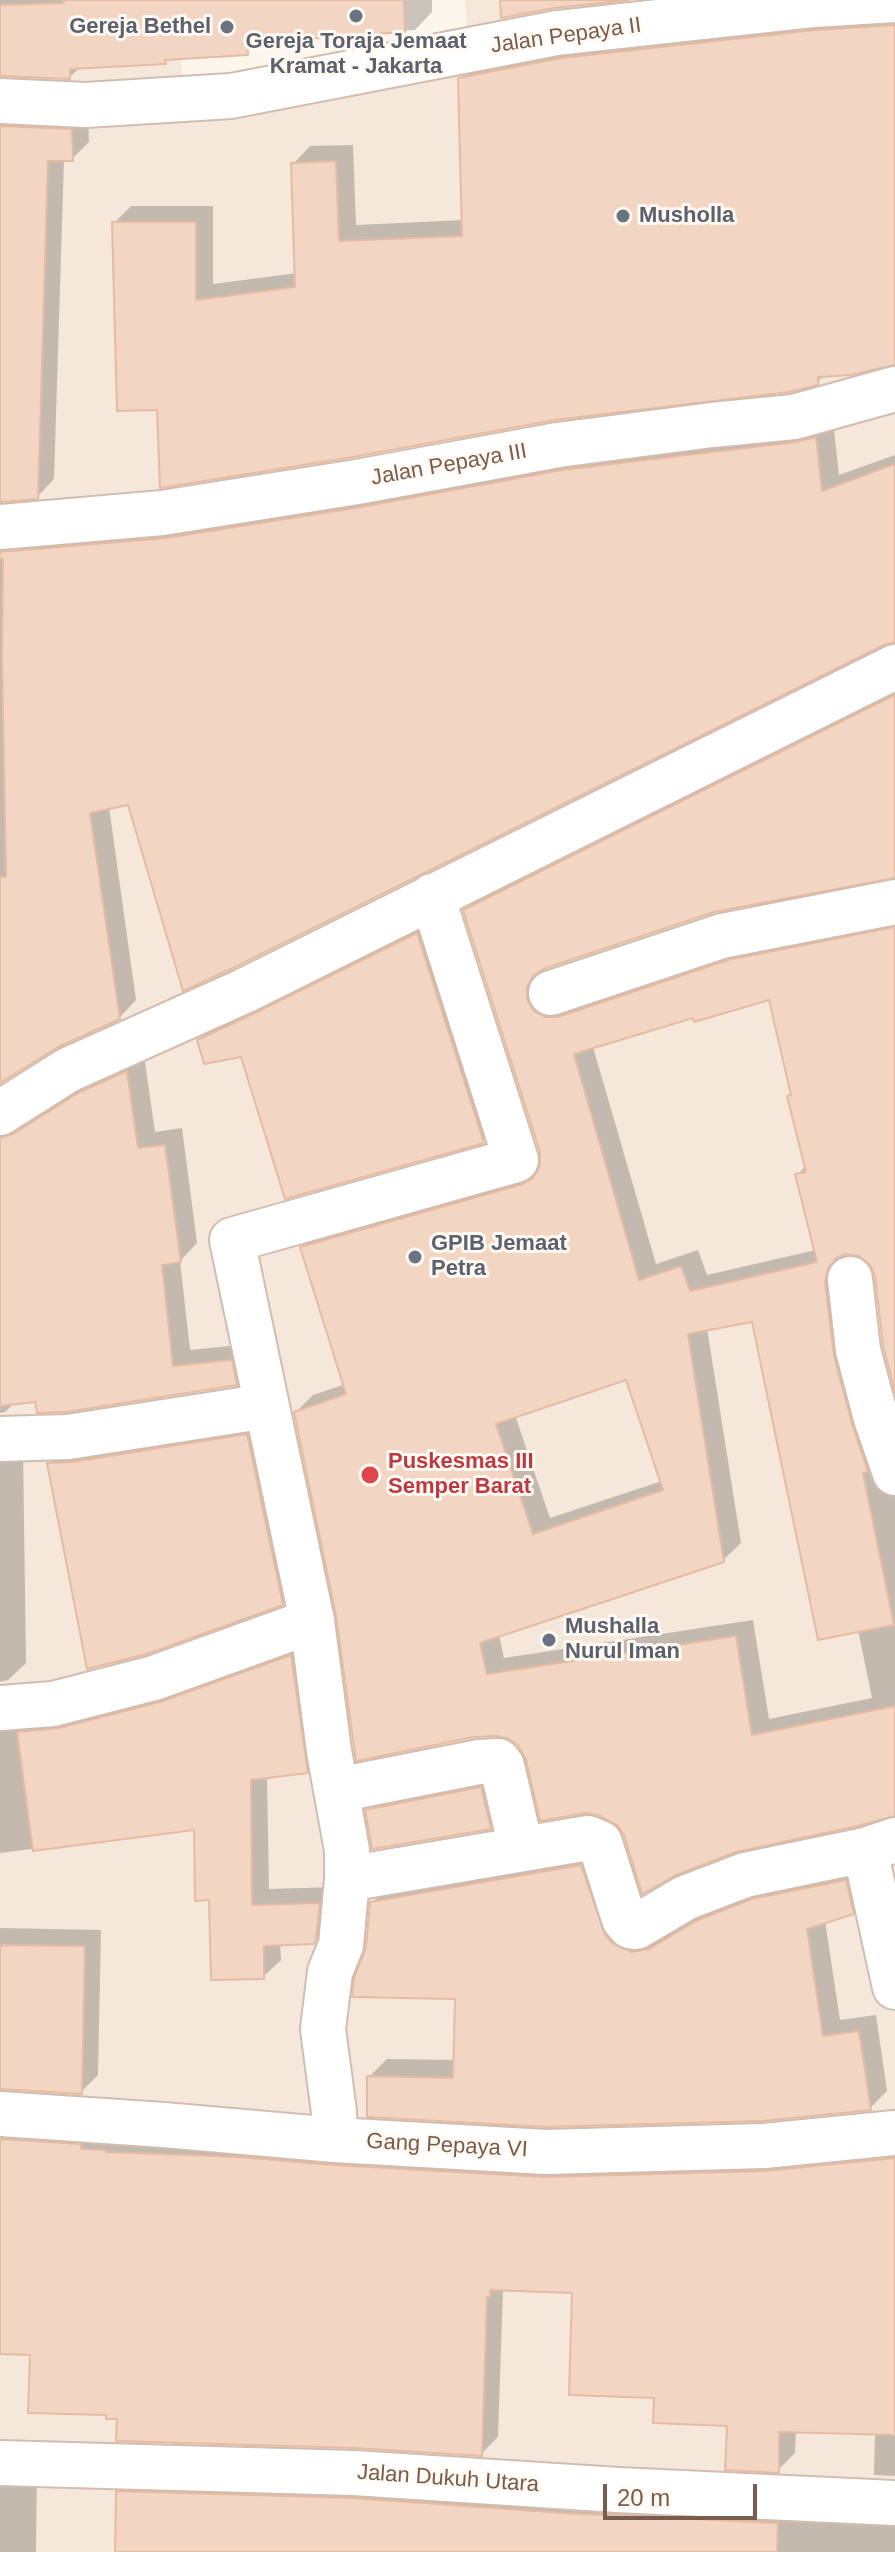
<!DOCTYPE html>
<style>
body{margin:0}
#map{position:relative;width:895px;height:2552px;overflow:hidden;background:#fdf6ec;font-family:Helvetica,sans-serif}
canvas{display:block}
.scale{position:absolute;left:603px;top:2484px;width:154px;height:36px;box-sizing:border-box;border:4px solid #7a5c4d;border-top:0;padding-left:10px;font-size:24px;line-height:28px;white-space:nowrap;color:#7a5c4d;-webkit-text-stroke:6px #fffaf3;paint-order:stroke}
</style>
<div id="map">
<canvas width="895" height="2552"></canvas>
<div class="scale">20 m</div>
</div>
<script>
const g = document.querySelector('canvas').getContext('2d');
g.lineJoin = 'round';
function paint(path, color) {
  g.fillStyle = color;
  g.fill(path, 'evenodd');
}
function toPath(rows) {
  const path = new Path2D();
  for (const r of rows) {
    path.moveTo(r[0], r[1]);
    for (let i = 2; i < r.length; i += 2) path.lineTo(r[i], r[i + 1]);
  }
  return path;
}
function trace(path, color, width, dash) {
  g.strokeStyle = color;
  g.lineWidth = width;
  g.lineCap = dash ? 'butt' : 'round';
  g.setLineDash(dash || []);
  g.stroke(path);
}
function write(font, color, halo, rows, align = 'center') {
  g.font = font + ' Helvetica,sans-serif';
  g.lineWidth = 6;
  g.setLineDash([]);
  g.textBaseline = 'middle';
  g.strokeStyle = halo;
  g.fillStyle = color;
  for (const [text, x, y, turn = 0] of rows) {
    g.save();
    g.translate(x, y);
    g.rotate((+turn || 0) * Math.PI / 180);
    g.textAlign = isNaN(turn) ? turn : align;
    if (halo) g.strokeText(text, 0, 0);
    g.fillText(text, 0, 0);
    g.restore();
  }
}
paint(toPath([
 [0,0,176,0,184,97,454,51,465,161,476,153,465,0,895,0,895,2552,0,2552]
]), '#f5e8da');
paint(toPath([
 [0,0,432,0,432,12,415,30,260,40,247,53,169,58,165,62,80,67,70,77,0,74],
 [895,10,895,363,825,374,817,383,159,408,114,223,131,206,213,206,213,284,297,273,293,164,310,146,353,145,356,225,464,220,460,78,478,61],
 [0,101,88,113,89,142,72,159,64,159,54,479,37,497,0,500],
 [833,421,839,475,895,455,895,641,109,807,136,1000,119,1018,54,1047,0,1081,0,527],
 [895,688,895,876,714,910,543,968,544,982,895,915,895,1384,877,1275,872,1264,862,1255,843,1254,842,1263,895,1474,895,1814,626,1835,619,1824,528,1759,519,1744,338,1616,296,1412,313,1395,346,1384,303,1247,320,1230,542,1167,542,1152,465,911,482,893],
 [770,997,793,1093,789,1097,806,1166,797,1175,816,1250,707,1275,698,1250,656,1264,593,1047,694,1015],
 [754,1320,858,1630,872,1698,769,1719,753,1620,504,1658,499,1635,723,1560,741,1543,707,1328],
 [627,1377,662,1481,550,1518,515,1415],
 [434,918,500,1125,483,1141,199,1040,216,1024],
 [144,1055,155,1132,182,1128,197,1243,180,1261,190,1350,249,1344,253,1366,236,1384,15,1402,5,1412,0,1413,0,1113,99,1075],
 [264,1418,300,1586,282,1603,49,1463,66,1446],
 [0,1439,23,1447,26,1663,8,1680,0,1682],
 [308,1639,324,1754,307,1772,267,1776,269,1889,336,1887,331,1925,313,1942,280,1943,281,1960,263,1977,211,1898,196,1828,0,1853,0,1708],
 [494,1775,503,1814,490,1827,367,1811,381,1797],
 [598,1848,622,1917,716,1904,863,1863,870,1895,852,1913,825,1921,840,2020,876,2015,887,2091,870,2108,369,2077,387,2059,456,2060,457,1997,368,1948,372,1903,390,1885],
 [0,1928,101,1930,98,2075,81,2092,0,2087],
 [0,2114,895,2143,895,2476,874,2475,875,2432,796,2430,795,2453,778,2470,729,2424,656,2396,574,2291,503,2289,498,2437,481,2454,119,2417,108,2413,32,2353,0,2352],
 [0,2453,37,2468,36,2552,0,2552],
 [135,2475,895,2511,895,2552,117,2552,118,2492]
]), '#0003');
const building = toPath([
 [64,0,404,0,405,32,247,43,248,55,165,60,166,64,70,69,70,79,0,76,0,5,64,3,64,0],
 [500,0,629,0,554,8,501,18,500,0],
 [895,25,895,365,851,375,818,377,818,385,789,392,555,420,353,457,160,488,157,410,117,411,112,222,196,222,196,300,295,287,291,163,336,161,339,241,462,236,458,78,561,58,816,30,895,25],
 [0,126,72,129,73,161,48,161,38,499,0,502,0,126],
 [816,437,822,491,895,464,895,642,884,645,233,968,183,991,128,805,90,813,120,1019,58,1047,0,1083,0,877,6,877,2,659,3,559,0,559,0,552,166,538,361,507,562,470,796,442,816,437],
 [895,695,895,878,714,912,543,969,533,976,527,987,527,1000,534,1011,545,1017,558,1017,728,960,895,927,895,1392,883,1345,875,1276,870,1265,859,1256,846,1254,836,1258,828,1268,825,1282,834,1356,852,1424,868,1472,863,1473,894,1625,818,1640,752,1322,688,1334,724,1562,480,1643,487,1674,736,1636,752,1735,895,1706,895,1816,858,1826,736,1852,676,1875,642,1894,624,1835,618,1826,598,1815,585,1813,540,1821,526,1760,518,1745,509,1739,497,1736,474,1737,356,1761,336,1616,294,1412,346,1394,300,1247,523,1184,533,1178,540,1166,540,1152,463,910,895,695],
 [769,1000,791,1095,787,1096,806,1172,795,1174,817,1262,690,1291,681,1266,639,1280,574,1054,693,1018,694,1022,769,1000],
 [626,1380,663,1490,533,1534,496,1424,626,1380],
 [417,933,484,1143,285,1199,241,1057,204,1064,197,1040,255,1013,417,933],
 [127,1071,138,1148,165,1145,181,1262,162,1265,173,1366,232,1360,237,1385,66,1412,37,1413,35,1402,0,1406,0,1138,13,1134,80,1092,127,1071],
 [247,1434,283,1605,147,1654,87,1669,47,1463,72,1462,247,1434],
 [291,1655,308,1773,251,1780,252,1905,320,1903,316,1939,314,1944,264,1946,264,1979,211,1980,209,1900,195,1901,194,1830,33,1851,17,1732,59,1728,160,1702,291,1655],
 [481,1787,491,1829,372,1849,365,1810,481,1787],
 [581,1865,605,1935,612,1943,632,1952,649,1949,696,1921,752,1899,846,1880,854,1914,807,1929,823,2036,859,2031,871,2110,762,2121,546,2127,367,2117,367,2076,453,2078,455,1999,352,1997,354,1978,366,1948,370,1902,581,1865],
 [0,1945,85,1946,82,2094,0,2089,0,1945],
 [0,2139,81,2144,81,2149,106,2150,106,2152,239,2157,334,2165,545,2177,765,2171,895,2158,895,2435,779,2432,779,2473,725,2470,727,2426,653,2423,654,2398,569,2395,572,2293,490,2290,490,2297,487,2297,482,2456,355,2448,116,2441,117,2419,106,2419,106,2415,28,2413,30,2355,0,2354,0,2139],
 [116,2491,353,2498,563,2513,778,2523,777,2552,115,2552,116,2491]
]);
paint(building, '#f3d5c3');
trace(building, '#e6bba3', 2);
const minor = toPath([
 [0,101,86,105,231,96,557,33,814,5,895,0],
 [0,527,162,513,357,482,558,445,712,425,794,417,895,389],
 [551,993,722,936,895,902],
 [0,1113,68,1070,244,991,895,667],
 [850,1279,858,1350,876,1418,895,1473],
 [0,1439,68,1437,267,1406],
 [312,1621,329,1751,347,1850,347,1879,341,1945,330,1972,323,2029,334,2112,335,2140],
 [0,1708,53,1704,154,1678,312,1621,232,1240,516,1160,432,896],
 [337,1790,479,1762,498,1761,502,1766,521,1848],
 [865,1850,895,1987],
 [347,1879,588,1838,600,1843,624,1919,630,1926,636,1927,685,1898,745,1875,865,1850,895,1840],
 [0,2114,164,2125,335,2140,546,2152,764,2146,895,2133],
 [0,2463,354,2473,618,2490,895,2503]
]);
trace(minor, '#d1beb0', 48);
trace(minor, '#fff', 44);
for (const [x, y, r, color] of [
 [356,16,8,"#6b7280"],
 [227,27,8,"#6b7280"],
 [623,216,8,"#6b7280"],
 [415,1257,8,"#6b7280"],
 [370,1475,10,"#e0444e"],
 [549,1640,8,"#6b7280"]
]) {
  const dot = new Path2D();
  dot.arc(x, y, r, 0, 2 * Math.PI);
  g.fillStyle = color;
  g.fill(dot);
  trace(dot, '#fffaf3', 3);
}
write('bold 22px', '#5b616d', '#fffaf3', [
 ["Gereja Bethel",211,27,"right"],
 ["Gereja Toraja Jemaat",356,42,"center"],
 ["Kramat - Jakarta",356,67,"center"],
 ["Musholla",639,216],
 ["GPIB Jemaat",431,1244],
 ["Petra",431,1269],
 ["Mushalla",565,1627],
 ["Nurul Iman",565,1652]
], 'left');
write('22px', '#7a5c4d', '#fffaf3', [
 ["Jalan Pepaya II",566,36,-8],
 ["Jalan Pepaya III",449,465,-10],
 ["Gang Pepaya VI",447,2146,3],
 ["Jalan Dukuh Utara",448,2479,4]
]);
write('bold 22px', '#be3a42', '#fffaf3', [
 ["Puskesmas III",388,1462],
 ["Semper Barat",388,1487]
], 'left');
</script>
